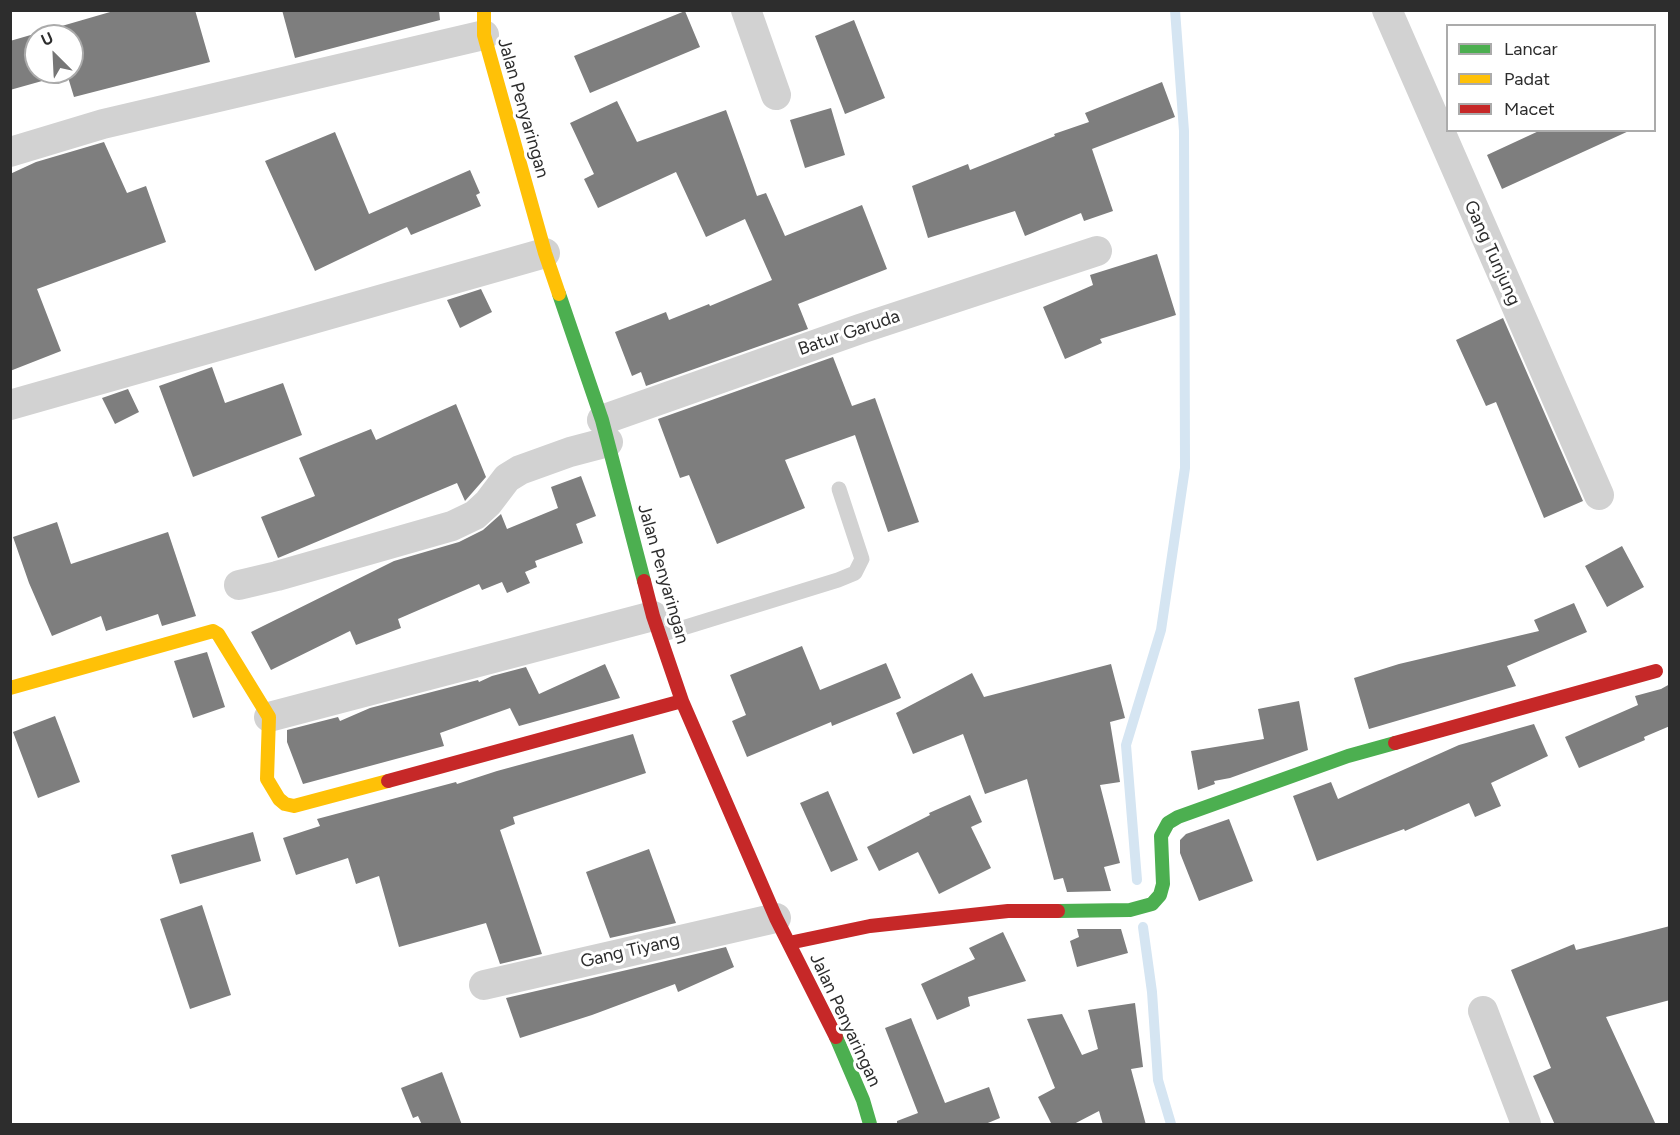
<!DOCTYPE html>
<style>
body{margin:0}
#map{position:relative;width:1680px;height:1135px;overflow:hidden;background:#fff;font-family:Figtree,sans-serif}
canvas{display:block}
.frame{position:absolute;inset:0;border:12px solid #2d2d2d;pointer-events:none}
.legend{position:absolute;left:1446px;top:24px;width:210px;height:108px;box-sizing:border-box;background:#fff;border:2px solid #ababab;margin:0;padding:8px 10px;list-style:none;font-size:18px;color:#2d2d2d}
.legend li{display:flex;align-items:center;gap:12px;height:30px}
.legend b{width:30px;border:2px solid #ababab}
.north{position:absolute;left:24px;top:24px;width:60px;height:60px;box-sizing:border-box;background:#fff;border:2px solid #ababab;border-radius:50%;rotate:336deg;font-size:16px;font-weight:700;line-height:24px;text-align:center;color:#2d2d2d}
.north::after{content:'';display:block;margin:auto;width:21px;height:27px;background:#767676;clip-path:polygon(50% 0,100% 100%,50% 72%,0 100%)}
</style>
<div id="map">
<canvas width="1680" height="1135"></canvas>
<div class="frame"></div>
<ul class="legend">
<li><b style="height:8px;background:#4caf50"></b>Lancar</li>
<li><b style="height:8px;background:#ffc107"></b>Padat</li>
<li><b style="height:8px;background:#c62828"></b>Macet</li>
</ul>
<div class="north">U</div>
</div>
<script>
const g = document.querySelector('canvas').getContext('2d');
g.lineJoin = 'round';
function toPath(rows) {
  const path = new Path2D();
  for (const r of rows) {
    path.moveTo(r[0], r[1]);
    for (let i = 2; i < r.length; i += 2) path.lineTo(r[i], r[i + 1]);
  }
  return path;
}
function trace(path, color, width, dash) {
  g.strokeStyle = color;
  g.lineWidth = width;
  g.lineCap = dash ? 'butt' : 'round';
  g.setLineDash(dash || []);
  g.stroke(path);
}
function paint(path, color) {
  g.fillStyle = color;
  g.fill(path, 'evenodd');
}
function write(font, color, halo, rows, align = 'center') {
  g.font = font + ' Figtree,sans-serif';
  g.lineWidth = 6;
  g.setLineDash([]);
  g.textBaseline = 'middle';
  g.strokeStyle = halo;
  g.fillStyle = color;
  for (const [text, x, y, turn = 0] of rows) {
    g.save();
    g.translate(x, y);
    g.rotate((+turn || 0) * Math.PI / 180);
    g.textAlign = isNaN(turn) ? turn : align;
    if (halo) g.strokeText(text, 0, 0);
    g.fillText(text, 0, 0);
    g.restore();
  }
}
trace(toPath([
 [1137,880,1126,745,1161,630,1185,468,1184,131,1175,10],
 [1143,927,1152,992,1158,1080,1171,1124]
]), '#d5e5f2', 10);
paint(toPath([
 [117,10,195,10,210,62,74,97,67,74,10,90,10,41],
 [36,36,72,36,72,72,36,72],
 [282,10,439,10,440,20,295,58],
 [685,11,700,47,590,93,574,56],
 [854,20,885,98,845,114,815,36],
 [1162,82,1175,117,1092,149,1113,211,1084,221,1081,213,1025,236,1015,211,928,238,912,186,968,164,970,170,1055,136,1054,134,1089,122,1085,113],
 [617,101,637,142,726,110,757,196,766,193,785,236,862,205,887,269,798,304,808,329,646,386,641,372,632,376,615,332,666,312,669,320,709,304,710,306,772,280,745,219,706,237,676,172,598,208,584,179,594,174,570,123],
 [831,108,845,155,805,168,790,120],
 [1541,130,1631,130,1502,189,1487,155],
 [335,132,369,214,470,170,480,193,476,195,481,206,411,235,407,227,315,271,265,161],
 [104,142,127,193,146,186,166,242,37,289,61,351,10,371,10,174,36,162],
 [1157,254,1176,315,1100,339,1102,343,1065,359,1043,307,1093,285,1090,275],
 [481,289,492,312,460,328,447,300],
 [1503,318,1583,501,1544,518,1496,402,1486,406,1456,340],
 [833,357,852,406,875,398,919,522,888,532,855,435,785,460,805,508,717,544,689,475,680,478,658,419],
 [212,367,225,403,283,383,302,435,193,477,159,386],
 [128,389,139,412,115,424,102,398],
 [456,404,486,477,465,501,457,483,278,558,261,517,315,496,299,458,371,429,376,440],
 [581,476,596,516,576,524,583,543,535,561,537,567,525,572,530,583,507,593,502,582,482,590,479,584,398,619,401,628,356,645,350,631,271,670,251,632,394,561,459,542,483,530,501,514,507,529,558,508,551,487],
 [57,522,71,564,168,532,196,616,162,626,158,614,106,631,101,616,52,636,29,583,13,537],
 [1622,546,1644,587,1607,607,1585,566],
 [1574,603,1587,632,1507,666,1516,686,1369,729,1354,678,1399,664,1539,631,1534,620],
 [802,646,820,690,886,663,901,698,832,726,831,722,747,757,732,721,746,715,730,675],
 [207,652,225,707,193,718,174,661],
 [605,664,620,698,519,726,510,708,440,733,444,746,303,784,287,742,287,730,338,717,340,721,370,708,478,680,479,682,492,676,526,667,539,694],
 [1111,664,1125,718,1110,722,1120,782,1100,785,1120,863,1104,867,1111,891,1067,892,1063,878,1054,880,1027,779,985,794,963,734,913,754,896,713,972,673,984,697],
 [1670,684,1670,726,1644,737,1645,740,1579,768,1565,737,1638,705,1635,696,1661,689],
 [1299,701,1308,750,1230,778,1214,781,1215,784,1198,790,1191,751,1264,739,1258,709],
 [55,716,80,782,38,798,13,732],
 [1534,724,1548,756,1491,783,1501,806,1475,817,1469,803,1405,831,1404,829,1317,861,1293,796,1331,782,1338,799,1459,745],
 [633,734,646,773,513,817,515,824,500,830,542,954,500,964,486,923,399,947,379,876,356,884,348,858,296,875,283,838,320,826,317,819,456,782,457,784,497,771],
 [828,791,858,860,831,872,800,803],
 [970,795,982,822,971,827,991,868,939,894,918,852,879,871,867,847,930,815,929,813],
 [1229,819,1253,881,1199,901,1180,853,1180,840,1186,834],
 [253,832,261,861,180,884,171,855],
 [649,849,676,923,610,938,586,872],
 [202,905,231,995,190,1009,160,919],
 [1670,926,1670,1000,1606,1017,1656,1125,1555,1125,1533,1076,1551,1068,1511,970,1574,944,1576,950],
 [1077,929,1121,929,1128,953,1077,967,1070,941,1079,937],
 [1003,932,1026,981,968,997,970,1006,937,1020,921,984,975,959,969,948],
 [726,947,734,967,678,992,675,984,592,1015,520,1038,506,998],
 [1135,1003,1143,1067,1131,1069,1146,1125,1103,1125,1099,1111,1072,1125,1052,1125,1038,1097,1055,1088,1027,1019,1062,1014,1082,1055,1098,1049,1088,1010],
 [911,1018,945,1103,989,1087,1000,1118,983,1125,897,1125,897,1121,918,1113,885,1028],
 [442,1072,462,1125,422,1125,418,1116,413,1118,401,1088]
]), '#7e7e7e');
trace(toPath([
 [660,635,838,580,855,573,862,559,839,489]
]), '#d2d2d2', 15);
trace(toPath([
 [746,10,776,95],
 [1387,10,1599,495],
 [10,152,103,124,484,35],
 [10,405,545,253],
 [602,420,860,329,1097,251],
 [239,585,277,576,452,526,475,515,488,503,507,478,520,470,570,452,608,442],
 [269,717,653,616],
 [484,985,776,918],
 [1483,1011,1526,1124]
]), '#d2d2d2', 30);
trace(toPath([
 [559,294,602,420,644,581],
 [1058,911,1130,910,1152,904,1160,895,1163,884,1161,836,1168,823,1178,817,1348,756,1395,743],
 [836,1037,863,1100,870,1124]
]), '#4caf50', 14);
trace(toPath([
 [484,10,484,35,545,253,559,294],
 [10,688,213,631,218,634,269,717,267,779,279,799,285,804,294,806,388,781]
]), '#ffc107', 14);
trace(toPath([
 [644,581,653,616,682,701,776,918,836,1037],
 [1395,743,1656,671],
 [388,781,682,701],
 [789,943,870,926,1008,911,1058,911]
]), '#c62828', 14);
write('18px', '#2d2d2d', '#fff', [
 ["Jalan Penyaringan",523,108,74],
 ["Gang Tunjung",1492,253,66],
 ["Batur Garuda",849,333,-19],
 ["Jalan Penyaringan",663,574,74],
 ["Gang Tiyang",630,951,-13],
 ["Jalan Penyaringan",845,1020,65]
]);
</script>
